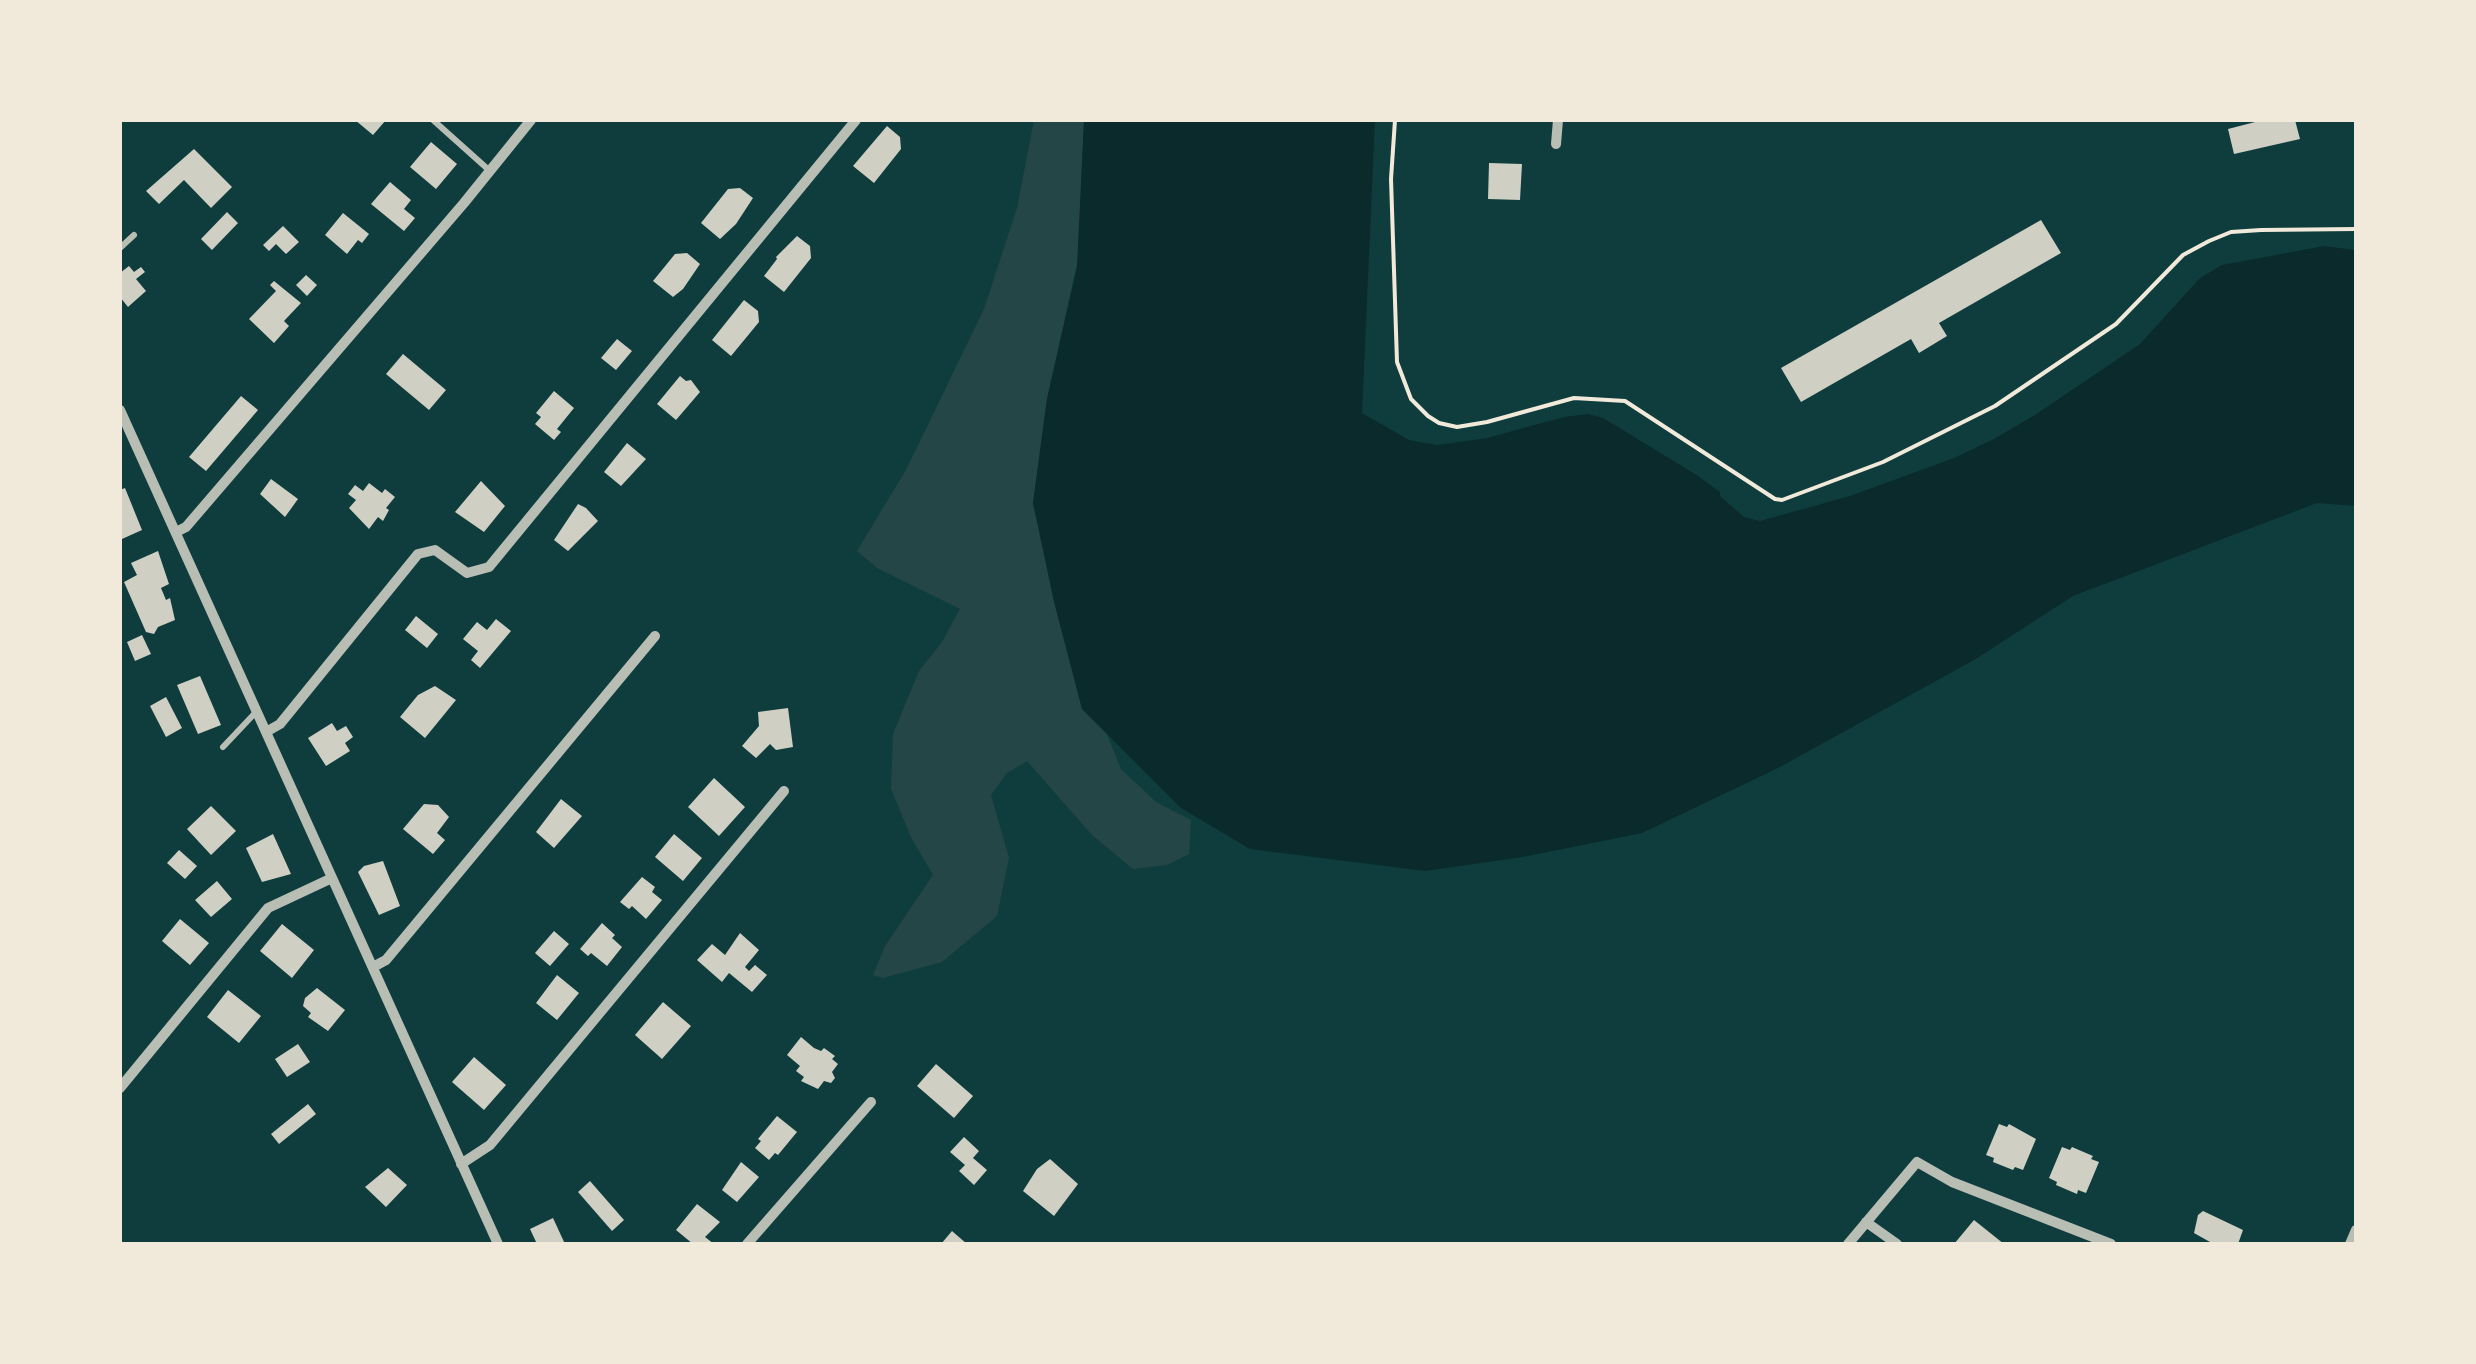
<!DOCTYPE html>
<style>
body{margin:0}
#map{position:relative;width:2476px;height:1364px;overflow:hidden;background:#0f3d3e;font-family:Signika,sans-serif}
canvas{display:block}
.frame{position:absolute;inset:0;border:122px solid #f1e9da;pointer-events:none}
</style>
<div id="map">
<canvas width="2476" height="1364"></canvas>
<div class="frame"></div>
</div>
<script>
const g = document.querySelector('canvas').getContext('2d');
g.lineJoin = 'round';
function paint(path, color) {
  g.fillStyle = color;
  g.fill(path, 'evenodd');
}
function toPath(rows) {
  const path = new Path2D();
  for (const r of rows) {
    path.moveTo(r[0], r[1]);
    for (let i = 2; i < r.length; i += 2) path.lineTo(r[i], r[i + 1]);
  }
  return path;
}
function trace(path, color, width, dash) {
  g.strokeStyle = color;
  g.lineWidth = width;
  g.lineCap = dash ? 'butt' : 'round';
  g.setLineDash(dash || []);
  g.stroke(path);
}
paint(toPath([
 [1034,120,1084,120,1078,259,1047,399,1033,504,1082,709,1106,732,1121,769,1156,802,1191,820,1189,854,1167,865,1133,869,1092,835,1027,761,1007,773,991,795,1009,858,997,916,942,962,883,978,873,975,885,946,933,875,911,837,891,789,893,734,919,671,942,642,960,609,877,568,857,551,906,470,984,309,1017,208]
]), '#244646');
paint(toPath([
 [1084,120,1375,120,1362,413,1409,440,1437,445,1487,438,1564,417,1588,414,1603,418,1695,474,1720,492,1720,496,1744,517,1760,521,1850,496,1954,458,1994,439,2035,415,2140,344,2200,278,2222,265,2324,246,2355,250,2356,506,2317,503,2073,596,1974,660,1778,768,1642,833,1523,857,1425,871,1250,849,1181,808,1082,709,1054,602,1033,503,1047,399,1077,267]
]), '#0a2a2b');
paint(toPath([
 [355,120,386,120,373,135],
 [2263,120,2295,120,2300,139,2234,154,2228,129],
 [887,126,900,137,901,149,874,183,853,166],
 [431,142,457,164,436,189,410,167],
 [194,149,232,187,211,208,184,180,159,204,146,191],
 [1489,163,1522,164,1520,200,1488,199],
 [390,182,411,200,404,209,415,218,404,231,371,204],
 [740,188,753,198,736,224,720,239,701,223,728,189],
 [227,212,238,223,212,250,201,239],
 [343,213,369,234,362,243,358,240,347,254,325,235],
 [2041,220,2061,253,1939,323,1947,336,1919,353,1911,339,1801,402,1781,368],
 [283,226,299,242,286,254,276,244,269,251,263,245],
 [797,236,810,246,811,258,784,292,764,276,777,259,776,257],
 [687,253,700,264,683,289,673,297,653,281,675,254],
 [129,266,134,272,141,267,145,272,136,279,146,291,128,307,120,297,120,273],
 [306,275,317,285,307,296,296,285],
 [274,281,301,303,284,321,289,326,274,343,249,319,276,291,270,285],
 [744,300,758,311,759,322,731,356,712,340],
 [617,339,632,351,616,370,601,358],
 [403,354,446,390,429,410,386,374],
 [680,376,686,381,691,380,700,392,676,420,657,404],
 [554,391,574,408,557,429,561,432,554,440,535,424,541,417,536,413],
 [241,396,258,410,206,471,189,457],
 [627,443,646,459,621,486,604,472],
 [271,479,298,499,285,517,260,494],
 [481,481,505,506,484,532,455,512],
 [369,483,382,493,385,489,395,497,386,508,389,510,383,521,378,517,369,529,349,508,356,500,348,494,355,485,363,491],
 [125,488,142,530,122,539,120,490],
 [578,504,586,508,598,521,568,551,554,540],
 [158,551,169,584,161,588,166,600,170,598,175,620,158,627,154,634,146,632,124,582,137,575,131,563],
 [416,616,438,634,427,648,405,630],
 [496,619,511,631,480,668,471,660,478,651,463,639,477,622,487,630],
 [142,635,151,654,135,661,127,642],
 [200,676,221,725,198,734,177,685],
 [435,686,456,700,425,738,400,717,418,695],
 [166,697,182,728,166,737,150,706],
 [788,708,793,747,776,750,770,744,756,758,742,746,759,726,758,712],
 [332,723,337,731,346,726,353,737,345,743,350,751,326,766,308,738],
 [714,778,745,807,719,836,688,807],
 [561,799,582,816,554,848,536,832],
 [424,804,438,805,449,817,437,833,445,840,433,854,403,829],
 [211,806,236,831,211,855,187,829],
 [273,834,291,874,262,882,246,848],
 [674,834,702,858,683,881,655,857],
 [179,850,197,866,185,879,167,863],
 [383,861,400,906,379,915,358,872,364,866],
 [642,877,655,887,652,892,662,900,646,919,632,906,629,909,620,902],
 [217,881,232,899,211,917,195,900],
 [180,919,209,943,190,965,162,941],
 [602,923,615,935,612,938,622,947,607,966,591,953,588,956,580,949],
 [282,924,314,950,292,978,260,951],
 [554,931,569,944,550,966,535,953],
 [740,933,759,950,745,967,749,971,755,965,767,975,752,992,729,973,722,982,697,960,712,944,725,955],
 [557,975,579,993,557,1020,536,1003],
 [317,988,345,1010,328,1031,308,1017,311,1013,303,1006,305,998],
 [228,990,261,1016,239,1043,207,1017],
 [663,1002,691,1026,662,1059,635,1035],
 [801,1037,814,1048,821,1051,824,1048,835,1056,832,1059,838,1064,832,1072,835,1078,831,1083,824,1081,818,1089,801,1081,804,1077,796,1071,800,1066,787,1055],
 [298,1044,310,1062,287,1077,275,1059],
 [474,1057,506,1085,484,1110,452,1082],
 [936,1064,973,1096,954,1118,917,1086],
 [308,1104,316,1114,279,1144,271,1134],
 [777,1116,797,1132,778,1155,775,1153,769,1160,755,1148,761,1141,758,1139],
 [1999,1124,2007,1127,2009,1124,2036,1139,2023,1170,2015,1167,2013,1170,1993,1162,1994,1158,1986,1155],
 [964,1137,979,1151,973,1158,987,1170,974,1185,959,1171,965,1165,950,1152],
 [2062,1147,2070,1150,2072,1147,2093,1156,2091,1159,2099,1162,2086,1193,2078,1190,2077,1194,2056,1185,2057,1182,2049,1178],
 [1050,1159,1078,1184,1054,1216,1023,1191,1037,1169],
 [741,1162,759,1177,737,1202,722,1190],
 [388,1168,407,1185,386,1207,365,1187],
 [590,1181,624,1220,612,1231,578,1192],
 [697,1204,720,1222,705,1237,714,1244,693,1244,676,1230],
 [2203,1211,2243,1230,2238,1244,2210,1242,2194,1233,2198,1215],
 [553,1218,565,1244,537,1244,530,1229],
 [1974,1220,2004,1244,1954,1244],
 [952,1231,967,1244,941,1244]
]), '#cfcfc3');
trace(toPath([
 [1395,120,1391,179,1397,362,1411,399,1428,416,1439,423,1457,427,1487,422,1574,398,1625,401,1775,499,1782,500,1883,462,1995,406,2116,324,2183,255,2209,241,2231,232,2261,230,2356,229]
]), '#f1e9da', 4);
trace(toPath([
 [433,120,490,171],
 [120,248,134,235],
 [223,747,256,712]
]), '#b8beb3', 6);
trace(toPath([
 [1556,144,1558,120],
 [120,410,498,1244],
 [176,532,186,527,464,203,531,120],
 [266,732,280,724,418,554,435,550,467,573,489,567,856,120],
 [373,967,386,960,655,636],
 [120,1088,268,908,332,878],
 [461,1164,490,1145,784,791],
 [1866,1222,1897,1244],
 [747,1244,871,1102],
 [1848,1244,1917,1162,1952,1182,2111,1244],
 [2350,1244,2356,1230]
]), '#b8beb3', 10);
</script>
